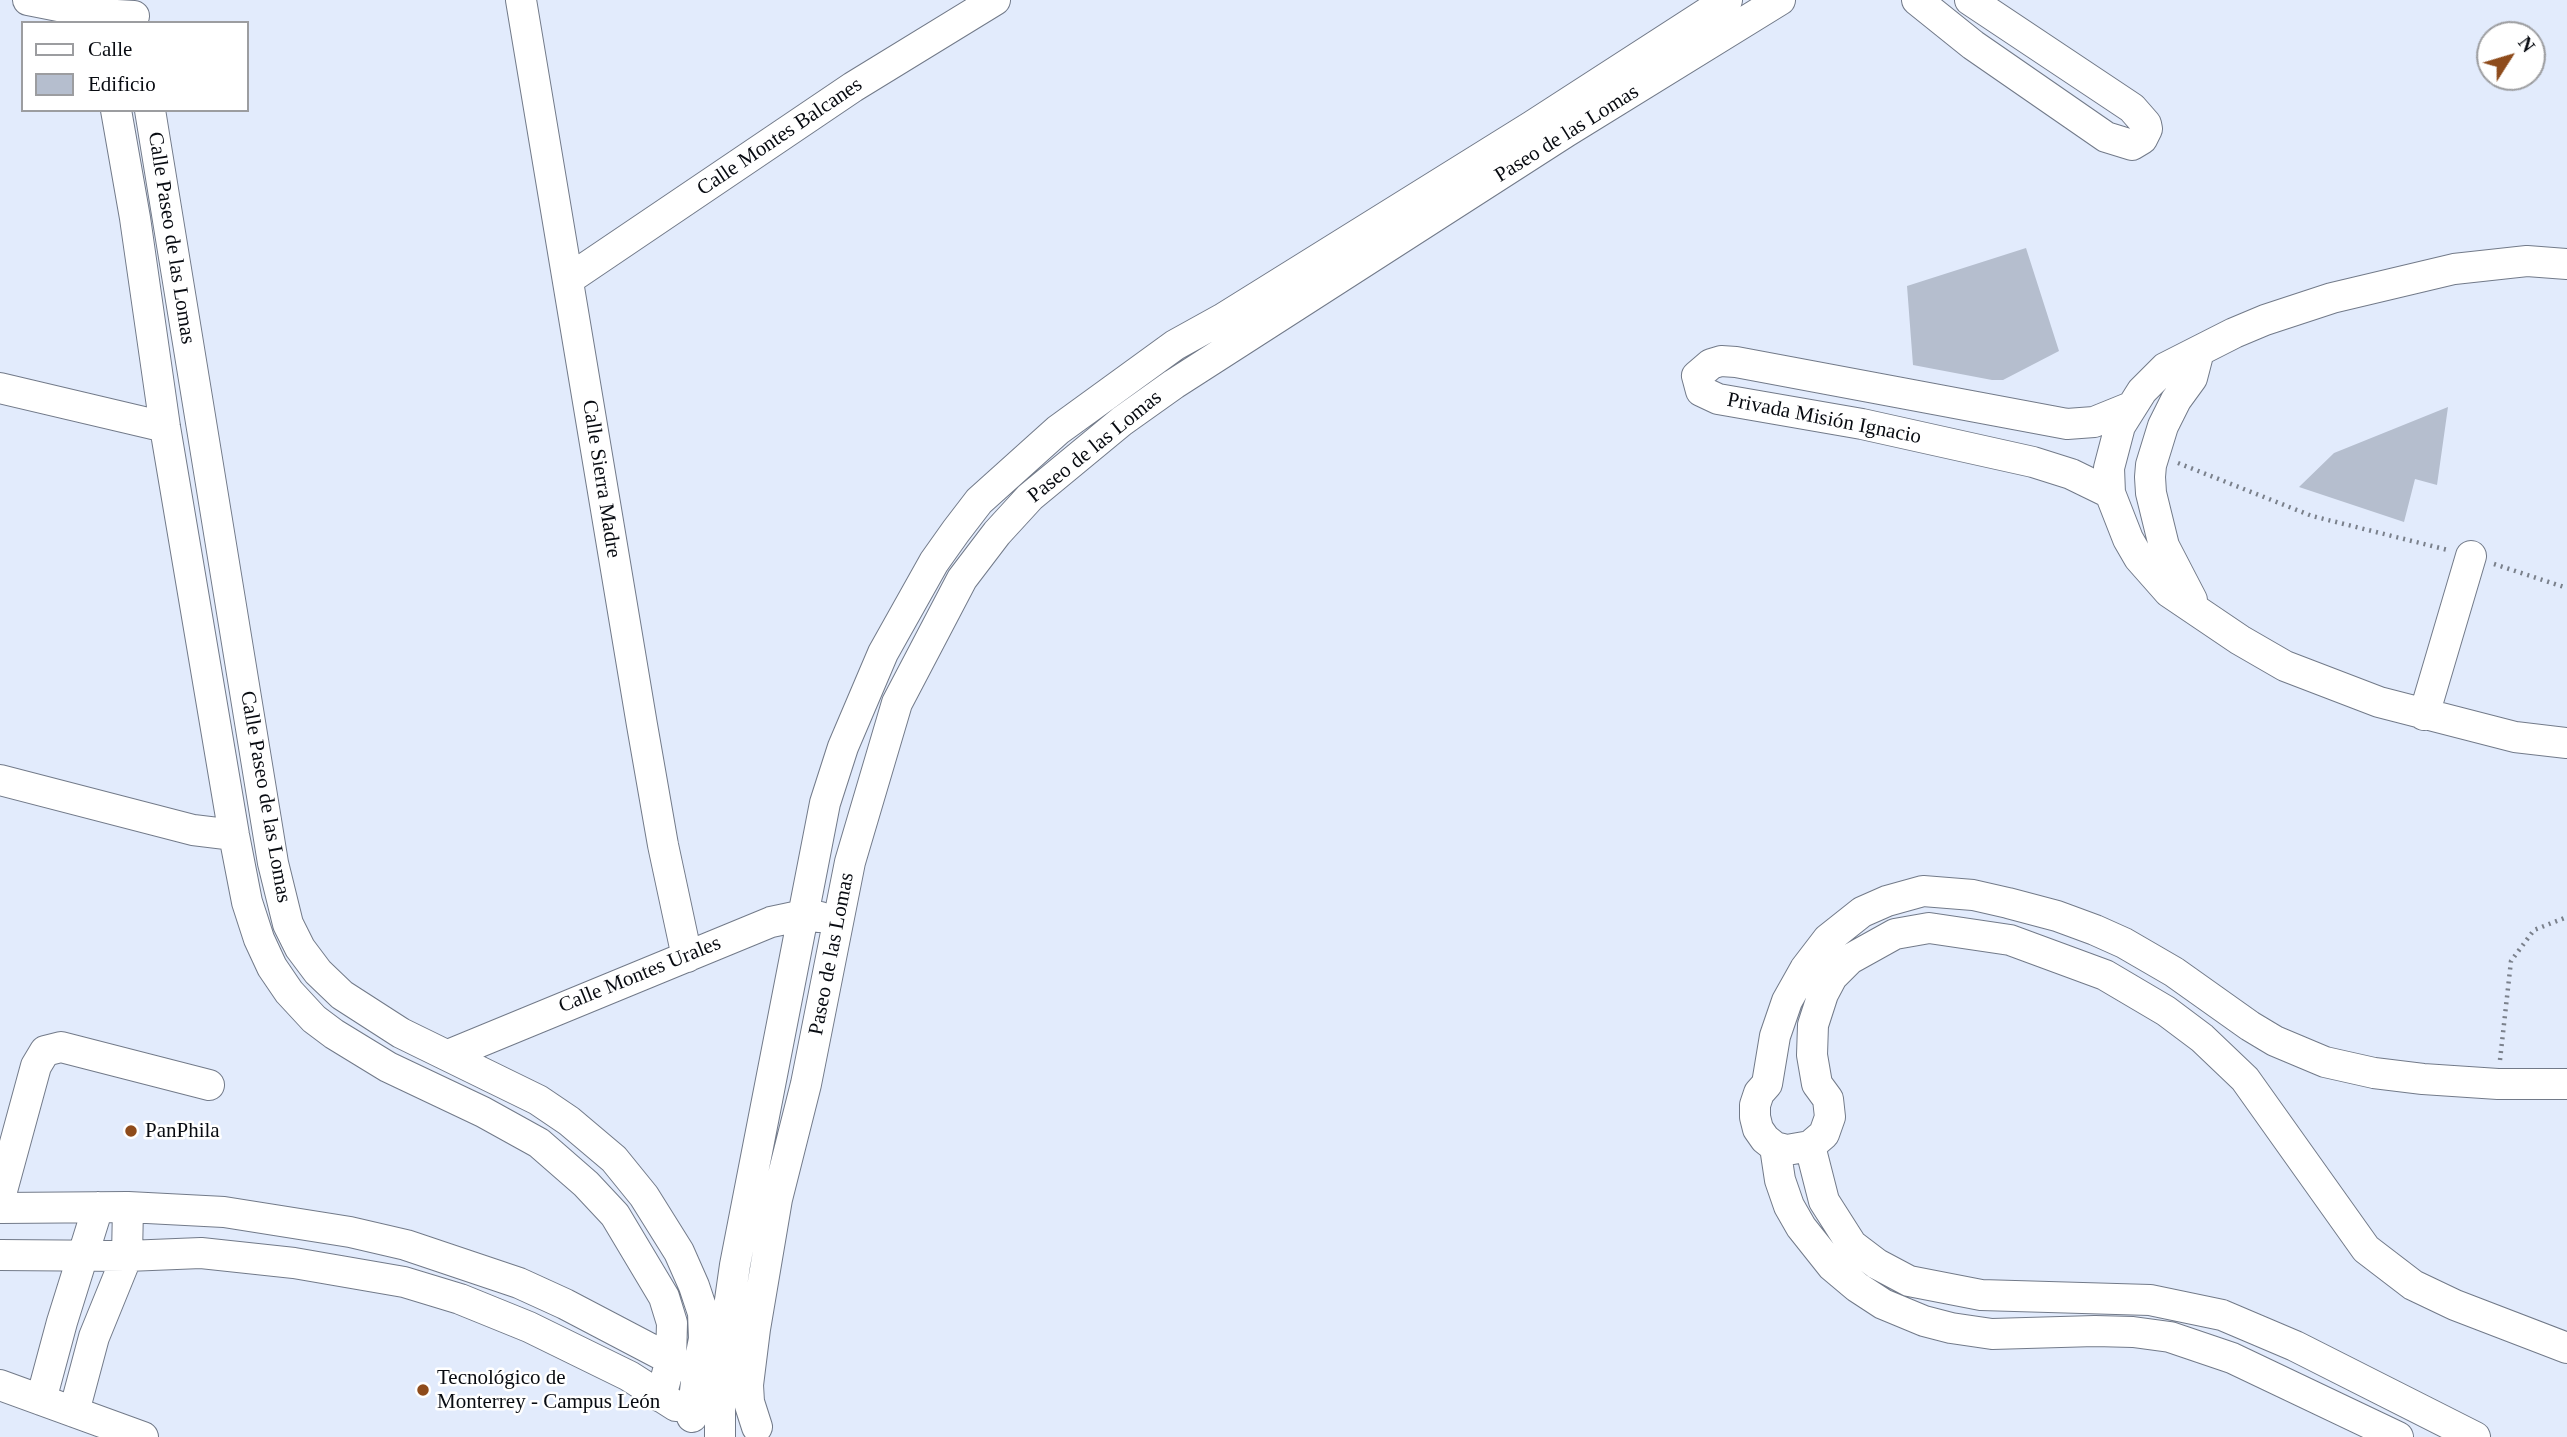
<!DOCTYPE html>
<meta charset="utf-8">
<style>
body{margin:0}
#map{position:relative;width:2567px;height:1437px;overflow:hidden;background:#e2ebfc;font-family:Georgia,serif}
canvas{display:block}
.legend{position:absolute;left:21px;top:21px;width:228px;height:91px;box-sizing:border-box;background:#fff;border:2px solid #9c9da0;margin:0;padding:9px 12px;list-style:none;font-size:21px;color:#080b11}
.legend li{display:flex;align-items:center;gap:14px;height:35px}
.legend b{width:35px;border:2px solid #9c9da0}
.north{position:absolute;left:2476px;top:21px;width:70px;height:70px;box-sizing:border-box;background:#fff;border:2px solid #9c9da0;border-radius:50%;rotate:53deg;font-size:19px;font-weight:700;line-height:28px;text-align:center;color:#080b11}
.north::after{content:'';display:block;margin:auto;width:24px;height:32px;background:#8e4b1b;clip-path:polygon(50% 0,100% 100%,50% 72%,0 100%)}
</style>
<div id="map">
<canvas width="2567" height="1437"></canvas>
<ul class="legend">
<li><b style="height:9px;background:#fff"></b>Calle</li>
<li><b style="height:19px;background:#b5bece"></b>Edificio</li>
</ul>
<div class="north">N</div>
</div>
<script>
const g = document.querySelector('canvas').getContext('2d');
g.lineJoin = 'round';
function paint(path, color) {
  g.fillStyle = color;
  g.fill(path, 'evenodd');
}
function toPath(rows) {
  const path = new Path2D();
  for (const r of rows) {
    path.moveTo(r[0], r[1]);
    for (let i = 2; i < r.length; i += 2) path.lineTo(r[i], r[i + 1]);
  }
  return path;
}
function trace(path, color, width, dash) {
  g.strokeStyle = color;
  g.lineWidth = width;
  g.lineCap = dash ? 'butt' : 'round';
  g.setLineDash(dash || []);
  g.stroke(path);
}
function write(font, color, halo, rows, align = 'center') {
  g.font = font + ' Georgia,serif';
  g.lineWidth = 5;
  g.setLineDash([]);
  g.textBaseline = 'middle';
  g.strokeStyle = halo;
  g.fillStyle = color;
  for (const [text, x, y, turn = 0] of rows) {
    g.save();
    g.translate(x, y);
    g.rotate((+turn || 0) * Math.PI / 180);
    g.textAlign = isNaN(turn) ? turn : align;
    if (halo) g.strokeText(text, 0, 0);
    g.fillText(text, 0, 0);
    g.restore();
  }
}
paint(toPath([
 [2026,248,2059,351,2003,380,1992,380,1913,365,1907,286],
 [2448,407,2437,485,2415,479,2404,522,2299,487,2334,453]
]), '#b5bece');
const minor = toPath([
 [28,0,99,14,134,16],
 [521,0,642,725,663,845,687,957],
 [1917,0,1973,45,2106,137,2132,145,2142,139,2147,129,2146,124,2132,108,1970,0],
 [116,110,135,218,165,427,234,835,247,902,259,939,272,967,289,992,314,1019,334,1034,388,1067,483,1112,539,1143,586,1184,615,1215,664,1297,672,1323,671,1359,661,1397],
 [150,110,273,863,288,924,300,948,318,972,342,995,401,1033,538,1100,569,1121,614,1159,644,1196,679,1252,694,1286,703,1313,704,1339,697,1374,692,1417],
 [2567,264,2527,261,2454,269,2332,298,2265,320,2234,333,2165,368,2142,391,2120,426,2109,468,2110,493,2128,539,2139,558,2169,592,2240,640,2285,666,2379,702,2515,737,2567,743],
 [569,279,853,87,995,0],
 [0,388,165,427],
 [2110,493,2071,474,2033,462,1862,424,1718,399,1701,391,1697,376,1711,364,1721,361,1736,362,2067,424,2094,422,2131,407],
 [2192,600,2164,546,2151,493,2150,477,2151,465,2163,426,2176,400,2192,378,2199,351],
 [2424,715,2471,556],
 [0,780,193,830,234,835],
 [448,1055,771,922,804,915,820,917],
 [2567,1084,2498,1084,2423,1079,2374,1073,2325,1062,2275,1041,2250,1026,2174,972,2124,943,2095,930,2057,916,2008,903,1973,895,1923,891,1887,901,1862,912,1828,939,1805,969,1787,1001,1775,1036,1767,1084,1759,1093,1755,1105,1755,1117,1758,1129,1765,1139,1775,1147,1787,1150,1810,1146,1824,1134,1830,1117,1828,1099,1817,1084,1812,1055,1813,1025,1823,994,1832,977,1850,959,1895,934,1929,928,2010,940,2105,975,2166,1011,2202,1038,2245,1079,2366,1249,2413,1285,2455,1305,2567,1348],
 [1810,1146,1824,1201,1852,1245,1877,1264,1909,1281,1981,1295,2150,1300,2222,1315,2295,1346,2475,1437],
 [1775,1147,1780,1180,1789,1206,1801,1227,1832,1266,1857,1287,1883,1304,1924,1321,1951,1328,1992,1334,2095,1331,2133,1332,2170,1337,2232,1358,2398,1437],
 [0,1198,36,1066,45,1051,61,1047,209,1085],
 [0,1208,128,1207,224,1212,350,1232,406,1245,519,1283,565,1304,685,1367],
 [0,1255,127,1256,201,1253,294,1263,404,1282,460,1299,529,1327,629,1376,676,1406],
 [0,1385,143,1437],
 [41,1400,62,1322,98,1207],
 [74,1412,94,1337,127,1256,128,1207],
 [757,1427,749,1402,748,1385,755,1329,777,1199,806,1084,850,862,897,703,962,579,997,533,1030,497,1122,421,1174,384,1566,132,1780,0],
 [720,1437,720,1370,735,1265,825,803,843,747,883,653,934,562,956,531,979,501,1058,430,1175,345,1222,319,1532,126,1727,0]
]);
trace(minor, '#727a89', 32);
trace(toPath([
 [2178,463,2312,516,2448,550],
 [2494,564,2567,588],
 [2500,1060,2511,961,2534,930,2567,917]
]), '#7a808b', 4.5, [2, 5]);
trace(minor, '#fff', 30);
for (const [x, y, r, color] of [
 [131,1131,7,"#8e4b1b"],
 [423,1390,7,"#8e4b1b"]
]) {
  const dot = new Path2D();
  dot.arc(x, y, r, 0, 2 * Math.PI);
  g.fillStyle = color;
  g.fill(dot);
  trace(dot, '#fff', 2.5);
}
write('21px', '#080b11', '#fff', [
 ["Paseo de las Lomas",1567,134,-32],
 ["Calle Montes Balcanes",780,137,-34],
 ["Calle Paseo de las Lomas",171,238,81],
 ["Privada Misión Ignacio",1824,419,11],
 ["Paseo de las Lomas",1095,447,-39],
 ["Calle Sierra Madre",601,479,81],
 ["Calle Paseo de las Lomas",265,797,80],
 ["Paseo de las Lomas",832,954,-79],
 ["Calle Montes Urales",640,975,-22]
]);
write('21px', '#080b11', '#fff', [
 ["PanPhila",145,1131],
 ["Tecnológico de",437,1378],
 ["Monterrey - Campus León",437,1402]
], 'left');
</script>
